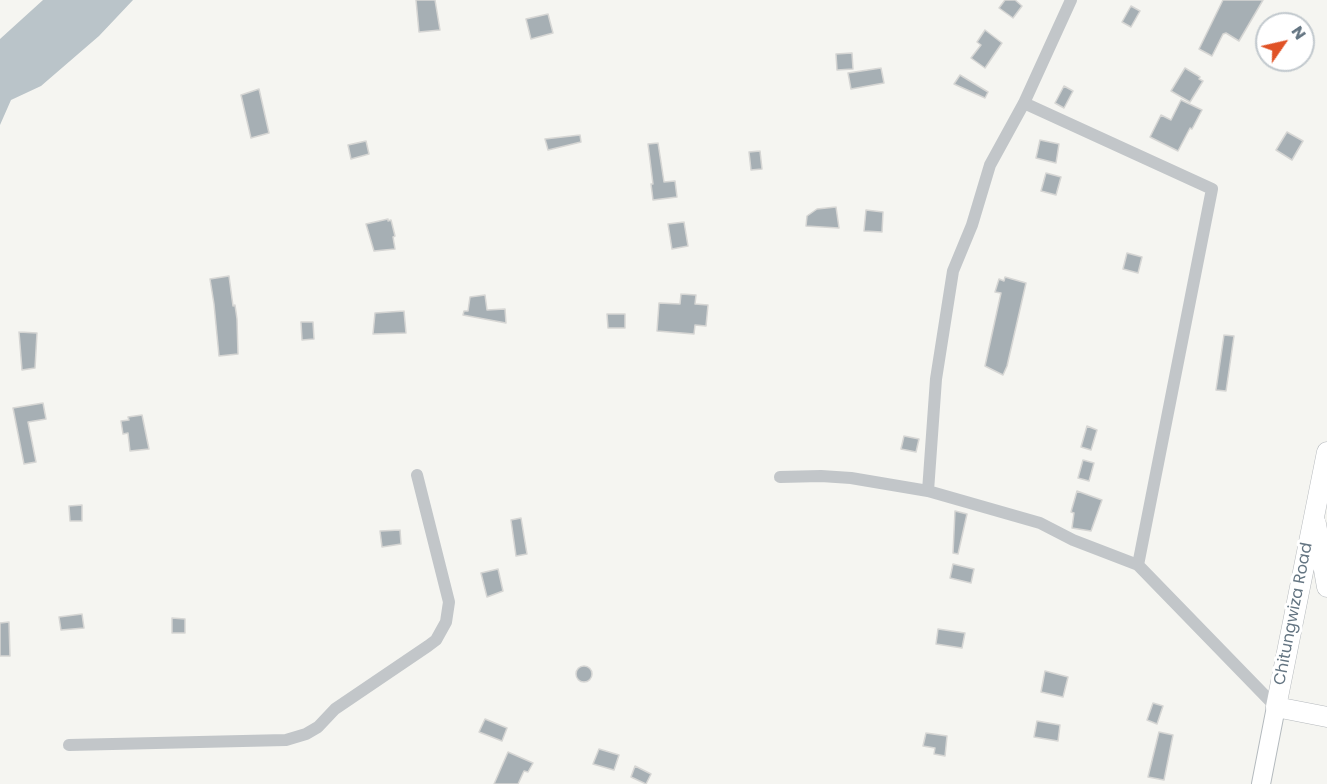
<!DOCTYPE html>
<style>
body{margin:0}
#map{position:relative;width:1327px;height:784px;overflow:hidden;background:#f5f5f1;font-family:Poppins,sans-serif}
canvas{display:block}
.north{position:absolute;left:1255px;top:12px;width:60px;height:60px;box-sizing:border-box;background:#fff;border:2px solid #c1c8cd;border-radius:50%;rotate:56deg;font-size:16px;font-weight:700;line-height:24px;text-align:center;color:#647582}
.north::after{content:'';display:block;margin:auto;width:21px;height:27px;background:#e05226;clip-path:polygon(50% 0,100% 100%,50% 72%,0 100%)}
</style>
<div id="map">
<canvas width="1327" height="784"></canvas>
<div class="north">N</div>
</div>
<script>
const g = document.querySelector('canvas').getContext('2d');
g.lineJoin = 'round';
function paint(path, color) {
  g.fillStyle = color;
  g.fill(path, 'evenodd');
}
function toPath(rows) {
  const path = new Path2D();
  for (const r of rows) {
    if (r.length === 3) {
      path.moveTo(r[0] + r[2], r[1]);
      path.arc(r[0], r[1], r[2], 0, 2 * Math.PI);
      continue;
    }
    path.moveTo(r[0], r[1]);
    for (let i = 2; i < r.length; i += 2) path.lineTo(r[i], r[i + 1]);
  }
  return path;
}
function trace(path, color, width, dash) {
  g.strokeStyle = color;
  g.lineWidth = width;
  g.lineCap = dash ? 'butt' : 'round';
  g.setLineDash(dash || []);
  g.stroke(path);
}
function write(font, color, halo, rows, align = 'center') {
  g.font = font + ' Poppins,sans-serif';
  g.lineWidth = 6;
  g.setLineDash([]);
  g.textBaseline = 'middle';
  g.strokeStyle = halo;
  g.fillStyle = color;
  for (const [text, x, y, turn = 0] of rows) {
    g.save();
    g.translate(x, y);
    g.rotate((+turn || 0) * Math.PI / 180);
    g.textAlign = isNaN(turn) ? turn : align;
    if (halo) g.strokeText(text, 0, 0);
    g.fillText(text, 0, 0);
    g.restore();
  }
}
paint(toPath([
 [43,0,133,0,99,36,41,86,11,100,0,125,0,39]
]), '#bac4c9');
const building = toPath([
 [416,0,435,0,440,30,419,32,416,0],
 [1005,0,1015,0,1022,6,1013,18,999,8,1005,0],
 [1223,0,1263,0,1239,41,1226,33,1223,34,1212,56,1199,49,1223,0],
 [1131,6,1140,11,1131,27,1122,22,1131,6],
 [548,14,553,33,531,39,526,19,548,14],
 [985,30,1002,43,985,68,971,58,981,45,977,42,985,30],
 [852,53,853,69,837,70,836,54,852,53],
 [881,68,884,83,851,89,848,73,881,68],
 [1185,68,1200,77,1199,79,1203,81,1190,102,1171,91,1185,68],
 [960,75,988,92,985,98,954,84,960,75],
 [1064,86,1073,91,1064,108,1055,103,1064,86],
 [259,89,269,133,251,138,241,95,259,89],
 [1181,100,1202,110,1192,129,1190,128,1178,151,1150,137,1161,115,1171,120,1181,100],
 [1287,132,1303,141,1292,160,1276,150,1287,132],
 [580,135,581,142,548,150,545,139,580,135],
 [1040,140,1059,144,1056,163,1036,158,1040,140],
 [366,141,369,154,351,159,348,145,366,141],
 [658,143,664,182,675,181,677,197,653,200,651,184,653,184,648,144,658,143],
 [760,151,762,169,751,170,749,152,760,151],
 [1046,173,1061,177,1056,195,1041,191,1046,173],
 [836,207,839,228,806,226,807,216,817,209,836,207],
 [866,210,883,212,882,232,864,231,866,210],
 [388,219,388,221,391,220,395,236,393,237,395,249,374,251,366,224,388,219],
 [684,222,688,246,672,249,668,224,684,222],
 [1127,253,1142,257,1138,273,1123,269,1127,253],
 [229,276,233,306,235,305,237,319,238,354,219,356,214,304,210,279,229,276],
 [1005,277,1026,283,1007,366,1003,375,985,366,1001,293,995,292,999,279,1004,281,1005,277],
 [681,294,696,295,695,304,708,305,706,326,695,325,694,334,657,331,659,303,680,304,681,294],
 [485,295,487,310,505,309,506,323,463,315,464,311,468,311,470,297,485,295],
 [404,311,406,333,373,334,375,313,404,311],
 [607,314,625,314,625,328,608,328,607,314],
 [301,322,313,322,314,339,302,340,301,322],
 [19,332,37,333,35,368,22,370,19,332],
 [1224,335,1234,336,1226,391,1216,390,1224,335],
 [43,403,46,419,28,422,36,462,24,464,13,408,43,403],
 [142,415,149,449,130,451,128,433,123,434,121,421,129,420,128,417,142,415],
 [1087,426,1097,430,1091,450,1081,447,1087,426],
 [904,436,919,439,916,452,901,449,904,436],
 [1083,460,1094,463,1089,481,1078,478,1083,460],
 [1077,491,1102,500,1091,531,1072,528,1074,513,1071,512,1077,491],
 [82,505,82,521,70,521,69,506,82,505],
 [955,511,967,514,958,554,953,553,955,511],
 [521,518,527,554,516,556,511,520,521,518],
 [400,530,401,544,382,547,380,531,400,530],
 [953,564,974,569,971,583,950,578,953,564],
 [498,569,503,591,487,597,481,573,498,569],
 [82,614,84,628,61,630,59,617,82,614],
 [172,618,185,619,185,633,172,633,172,618],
 [9,622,10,656,0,656,0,623,9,622],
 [938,629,965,633,962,648,936,644,938,629],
 [584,674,8],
 [1045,671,1068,677,1063,697,1041,692,1045,671],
 [1153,703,1163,706,1157,724,1147,720,1153,703],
 [485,719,507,728,502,741,479,732,485,719],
 [1037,721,1060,725,1058,741,1034,737,1037,721],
 [1159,732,1173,735,1164,780,1148,777,1159,732],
 [926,733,947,736,945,756,934,754,935,748,923,746,926,733],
 [599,749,619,755,614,770,593,764,599,749],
 [508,752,533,763,528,772,524,771,518,784,494,784,508,752],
 [635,766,651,774,646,784,631,777,635,766]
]);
paint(building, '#a6afb4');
trace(building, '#d6d6d4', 1.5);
const secondary = toPath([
 [1261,784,1276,707]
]);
const primary = toPath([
 [1327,452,1276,707,1327,717],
 [1316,524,1327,587]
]);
trace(secondary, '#b4babe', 20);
trace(primary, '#b5b9bd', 21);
trace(toPath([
 [1024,103,1212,189,1138,565],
 [780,477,821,476,851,478,928,491,1040,523,1073,540,1138,565,1276,707],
 [928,491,936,379,953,271,972,225,990,165,1024,103,1071,0],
 [69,745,286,740,306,734,318,727,335,709,428,646,436,640,446,622,449,602,417,475]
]), '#c2c6c9', 12);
trace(secondary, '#fff', 18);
trace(primary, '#fff', 20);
write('16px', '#647582', '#fff', [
 ["Chitungwiza Road",1294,614,-79]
]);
</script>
